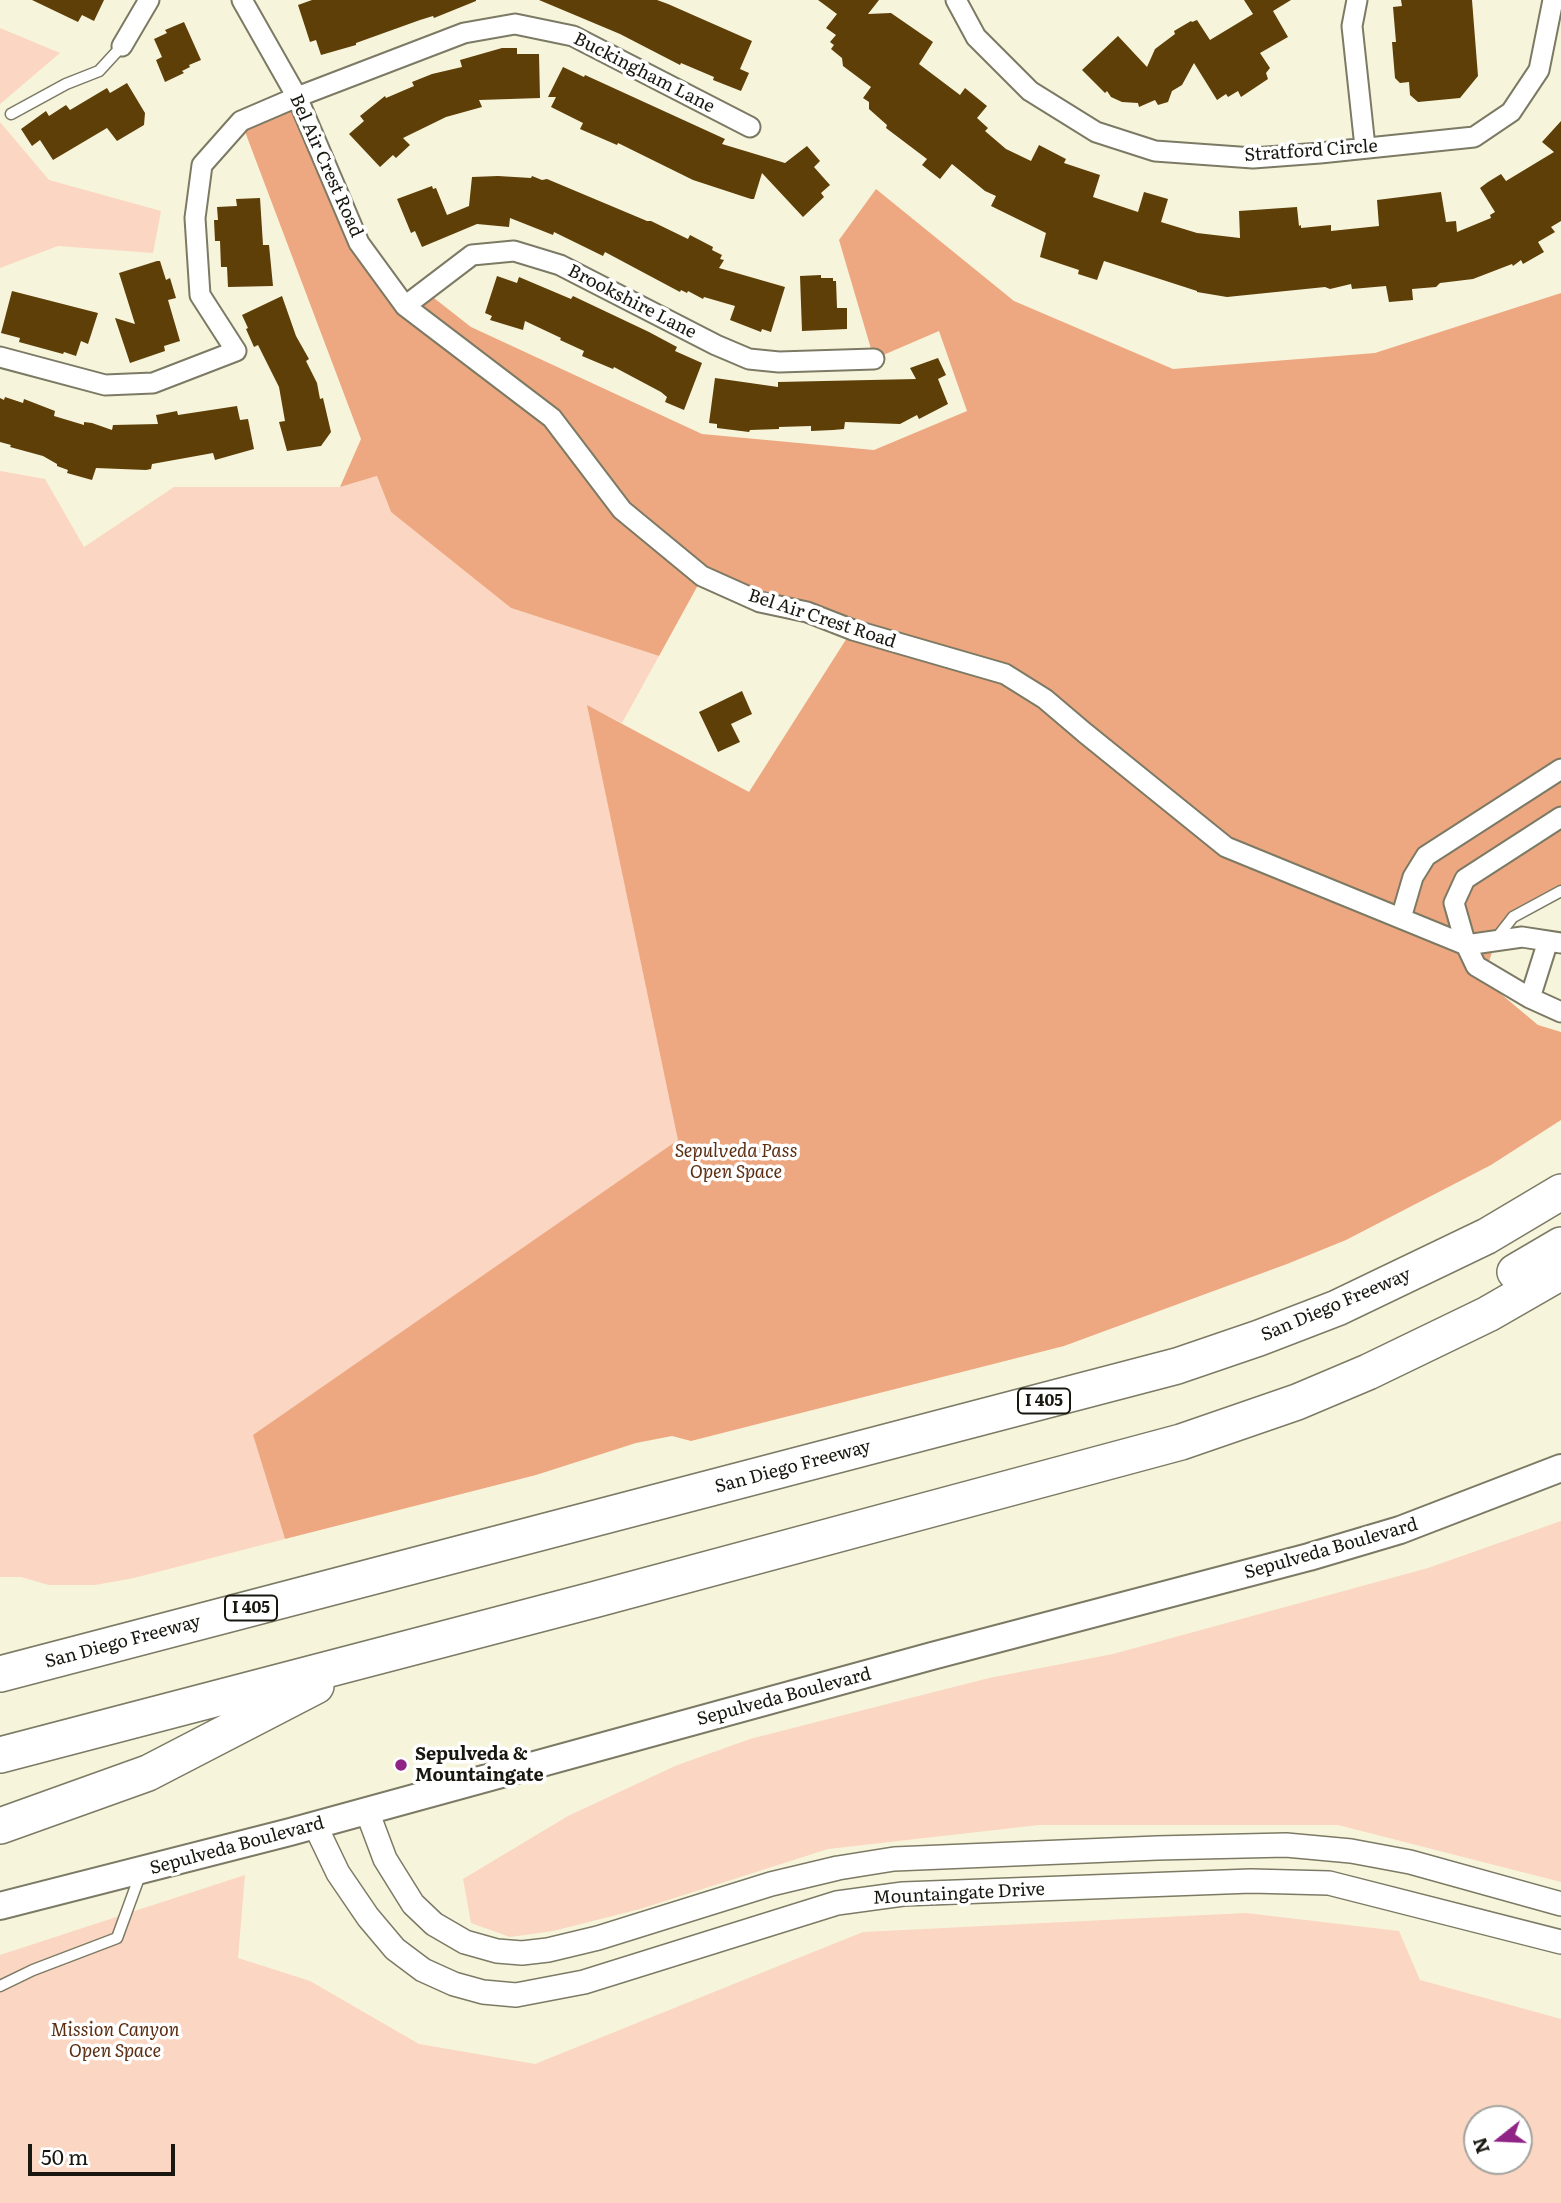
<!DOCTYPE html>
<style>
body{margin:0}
#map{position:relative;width:1561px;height:2203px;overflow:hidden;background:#f7f4dc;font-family:Literata,serif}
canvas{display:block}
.north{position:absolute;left:1463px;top:2105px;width:70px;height:70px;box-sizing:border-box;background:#fff;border:2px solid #a3a39f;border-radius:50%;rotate:252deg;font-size:19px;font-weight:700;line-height:28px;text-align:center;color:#191810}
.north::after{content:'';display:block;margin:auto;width:24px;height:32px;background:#902386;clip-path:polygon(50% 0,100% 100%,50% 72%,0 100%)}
.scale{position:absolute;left:28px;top:2144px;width:147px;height:32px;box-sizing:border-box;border:4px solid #191810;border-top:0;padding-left:9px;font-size:21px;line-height:24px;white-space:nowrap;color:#191810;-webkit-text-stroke:5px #fff;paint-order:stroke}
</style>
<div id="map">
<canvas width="1561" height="2203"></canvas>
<div class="north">N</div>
<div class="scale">50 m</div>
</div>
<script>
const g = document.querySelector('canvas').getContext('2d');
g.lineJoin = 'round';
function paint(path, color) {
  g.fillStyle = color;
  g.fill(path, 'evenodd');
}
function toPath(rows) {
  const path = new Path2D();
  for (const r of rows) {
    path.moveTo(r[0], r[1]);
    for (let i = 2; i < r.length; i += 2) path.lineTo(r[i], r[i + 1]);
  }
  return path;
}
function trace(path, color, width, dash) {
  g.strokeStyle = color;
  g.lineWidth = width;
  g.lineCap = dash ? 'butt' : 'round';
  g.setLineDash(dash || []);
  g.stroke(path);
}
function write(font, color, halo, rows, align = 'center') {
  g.font = font + ' Literata,serif';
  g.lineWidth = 7;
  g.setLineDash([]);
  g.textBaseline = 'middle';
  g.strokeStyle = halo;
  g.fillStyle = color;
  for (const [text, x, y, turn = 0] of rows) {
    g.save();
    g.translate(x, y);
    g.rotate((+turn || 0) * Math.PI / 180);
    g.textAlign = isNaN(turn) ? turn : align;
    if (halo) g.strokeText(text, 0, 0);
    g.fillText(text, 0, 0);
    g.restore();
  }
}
paint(toPath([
 [0,28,60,53,0,104],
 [0,122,49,180,161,211,153,253,58,246,0,268],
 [0,471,45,479,84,547,174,487,340,487,377,476,391,512,511,608,659,656,622,723,588,706,906,1301,253,1435,285,1539,134,1578,95,1585,49,1585,21,1577,0,1577],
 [1561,1521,1561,1882,1338,1825,1039,1825,828,1849,640,1909,553,1931,510,1937,471,1923,463,1879,568,1816,675,1766,750,1739,989,1678,1113,1654,1428,1568],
 [245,1875,238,1958,310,1981,419,2044,535,2064,863,1932,1246,1913,1399,1931,1420,1980,1561,2019,1561,2203,0,2203,0,1955],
 [1477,2119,1519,2119,1519,2161,1477,2161]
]), '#fbd6c2');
paint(toPath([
 [297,97,359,243,405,306,425,291,471,327,702,434,874,450,967,411,939,331,874,359,839,240,876,189,1014,301,1173,369,1375,353,1561,293,1561,891,1503,920,1483,979,1538,1025,1561,1032,1561,1120,1491,1165,1346,1240,1287,1264,1064,1346,691,1441,672,1436,636,1443,536,1475,285,1539,253,1435,678,1140,587,705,749,792,852,630,703,576,659,656,511,608,391,512,377,476,340,487,361,439,241,121]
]), '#eea881');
paint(toPath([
 [32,0,104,0,94,21,82,15,78,22],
 [312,0,476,0,476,1,434,18,433,16,420,20,356,43,356,45,321,55,316,40,310,42,298,5],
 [539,0,657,0,668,4,752,41,740,69,749,73,741,91,713,80,714,77,681,63,680,65,620,34],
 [818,0,879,0,868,14,891,13,933,42,919,64,960,95,965,88,987,106,977,118,988,128,985,131,1006,149,1031,161,1039,145,1066,159,1064,163,1100,175,1093,197,1138,212,1144,192,1168,199,1161,222,1197,233,1240,238,1239,211,1297,207,1299,226,1301,225,1301,228,1331,225,1331,231,1379,226,1377,200,1441,192,1446,222,1456,221,1457,232,1491,218,1490,215,1495,212,1480,188,1488,182,1501,174,1506,181,1554,152,1542,142,1561,121,1561,221,1551,227,1555,232,1538,242,1544,252,1523,264,1521,260,1513,266,1512,264,1473,279,1440,283,1436,287,1412,289,1413,300,1389,302,1386,286,1352,289,1351,284,1330,289,1325,287,1227,297,1197,292,1197,291,1104,261,1097,280,1078,274,1079,270,1040,257,1046,233,991,206,996,196,985,191,952,164,940,179,922,165,927,159,886,128,887,125,869,109,869,102,863,98,871,87,843,66,842,58,831,49,834,45,830,42,836,35,826,28,837,14],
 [1244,0,1291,0,1273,11,1288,37,1260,53,1270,68,1266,73,1268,79,1241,97,1238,91,1228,97,1226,94,1217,100,1194,63,1182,85,1172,91,1168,102,1158,105,1155,100,1139,107,1138,103,1122,102,1111,97,1107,91,1105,93,1082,70,1118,36,1147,67,1155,49,1175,34,1174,31,1191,21,1192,22,1197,20,1210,40,1253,14],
 [1401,0,1472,0,1478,76,1460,98,1418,102,1410,95,1409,82,1400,83,1395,78,1392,42,1396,42,1393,7,1402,6],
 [184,22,201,60,189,65,190,67,182,71,184,73,165,82,156,60,162,57,154,39,167,33,165,30],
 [502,48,517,48,517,54,539,54,540,98,479,100,482,107,446,117,403,138,410,145,396,158,393,155,380,167,349,134,364,121,360,116,385,96,386,98,414,86,412,82,432,74,462,67,460,60],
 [563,67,584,77,585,75,725,139,722,144,785,163,807,146,820,161,814,167,830,185,821,193,824,197,803,217,762,173,754,199,751,199,693,180,618,143,617,145,580,129,583,123,551,107,556,97,548,97],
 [127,83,145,113,144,125,117,141,107,128,53,160,40,140,32,146,21,129,46,111,49,116,66,105,70,110,107,88,110,93],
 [498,176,531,178,532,176,542,180,547,179,647,221,651,221,688,239,690,235,713,247,712,250,722,255,720,259,724,260,719,268,785,287,771,332,762,329,761,332,730,320,735,306,704,297,703,299,688,291,687,293,681,290,680,292,605,252,603,256,554,232,553,235,510,218,509,227,477,224,422,247,415,231,411,233,397,199,432,186,433,189,436,188,447,215,469,206,472,177],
 [260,198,263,245,269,245,273,286,228,287,227,267,221,267,220,241,215,241,214,220,218,220,217,207,237,206,236,199],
 [157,261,160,261,166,280,170,278,176,298,168,300,180,341,164,346,165,351,130,363,115,318,135,324,119,273],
 [821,275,821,278,833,278,833,281,836,281,837,308,847,308,847,329,802,331,800,276],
 [497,276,517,283,519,277,571,299,573,296,649,332,677,347,675,351,702,363,684,410,665,402,667,397,661,392,614,367,613,369,582,356,584,351,560,340,561,338,525,321,523,330,490,320,492,316,485,313],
 [12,291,98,313,88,344,81,341,76,356,64,352,63,354,19,342,20,338,1,333],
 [282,296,296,336,309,359,306,361,317,383,320,399,323,398,331,432,321,446,287,451,279,422,285,421,279,387,258,345,254,347,246,329,248,328,242,315],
 [938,358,946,375,938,379,948,404,919,419,917,415,900,424,845,422,844,429,833,430,811,431,811,426,779,427,779,429,750,430,749,432,717,428,717,424,709,423,715,378,778,387,778,382,916,379,910,368],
 [5,397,23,403,24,399,55,411,54,416,84,425,84,422,92,423,112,430,113,425,158,424,156,415,177,411,178,415,237,406,240,420,248,419,254,449,215,460,213,453,152,464,151,469,146,470,96,468,92,480,67,473,68,470,57,466,57,464,43,456,10,447,11,445,0,442,0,398,4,400],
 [742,691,752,714,731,724,740,742,718,752,699,712]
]), '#5d3f07');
const service = toPath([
 [11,114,66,84,99,71,122,46],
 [1495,940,1513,917,1561,891],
 [0,1986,33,1970,117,1938,140,1875]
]);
const minor = toPath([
 [242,0,297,97,359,243,405,306,552,418,622,510,702,576,760,602,807,612,853,630,1005,674,1045,699,1085,733,1226,847,1466,945,1522,937,1561,943],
 [956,0,976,37,1030,91,1096,132,1155,151,1253,158,1320,153,1474,137,1511,112,1539,70,1553,0],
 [1357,0,1352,26,1365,147],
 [122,46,149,0],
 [405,306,472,255,514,251,560,265,716,345,749,359,779,362,874,359],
 [0,357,105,385,153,383,236,351,200,295,195,218,202,165,241,121,297,97,464,33,515,24,573,36,750,127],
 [1561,817,1465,879,1454,903,1466,945,1476,966,1530,998,1561,1012],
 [1401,918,1413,877,1426,856,1561,769],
 [1530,998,1548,941]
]);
const tertiary = toPath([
 [367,1811,385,1859,413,1904,434,1924,465,1942,497,1951,522,1953,548,1950,598,1938,771,1884,838,1868,894,1859,1157,1848,1286,1845,1351,1851,1410,1862,1561,1904],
 [315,1825,338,1873,368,1917,395,1949,423,1970,454,1984,483,1992,516,1995,584,1982,837,1903,903,1894,1251,1881,1329,1883,1561,1942]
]);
const secondary = toPath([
 [0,1906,290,1832,932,1656,1309,1557,1400,1530,1561,1468]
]);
const motorway = toPath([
 [1515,1272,1561,1245],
 [0,1674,1177,1366,1259,1338,1337,1308,1487,1236,1561,1192],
 [0,1755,593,1600,1181,1442,1297,1402,1368,1372,1488,1314,1561,1272],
 [0,1826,148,1773,316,1686]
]);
trace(service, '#7c7a64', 13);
trace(minor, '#7c7a64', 23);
trace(tertiary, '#7c7a64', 26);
trace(secondary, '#7c7a64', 30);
trace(motorway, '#7c7a64', 38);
trace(service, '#fff', 10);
trace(minor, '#fff', 19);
trace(tertiary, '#fff', 23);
trace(secondary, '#fff', 26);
trace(motorway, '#fff', 35);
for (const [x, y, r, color] of [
 [401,1765,7,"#902386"]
]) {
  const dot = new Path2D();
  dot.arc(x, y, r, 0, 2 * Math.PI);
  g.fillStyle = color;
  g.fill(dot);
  trace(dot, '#fff', 2.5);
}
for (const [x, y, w] of [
 [1044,1401,52],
 [251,1608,52]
]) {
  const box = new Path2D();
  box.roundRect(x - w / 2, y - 12.5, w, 25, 5);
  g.fillStyle = '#fff';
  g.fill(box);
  trace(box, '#191810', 2);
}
write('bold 16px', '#191810', null, [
 ["I 405",1044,1401],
 ["I 405",251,1608]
]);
write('18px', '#191810', '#fff', [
 ["Buckingham Lane",644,73,27],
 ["Stratford Circle",1311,151,-4],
 ["Bel Air Crest Road",326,166,66],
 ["Brookshire Lane",632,302,27],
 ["Bel Air Crest Road",822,619,18],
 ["San Diego Freeway",1336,1305,-23],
 ["San Diego Freeway",793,1467,-15],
 ["Sepulveda Boulevard",1331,1549,-16],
 ["San Diego Freeway",123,1642,-15],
 ["Sepulveda Boulevard",784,1697,-15],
 ["Sepulveda Boulevard",237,1846,-15],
 ["Mountaingate Drive",959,1894,-3]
]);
write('italic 18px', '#5b2e12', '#fff', [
 ["Sepulveda Pass",736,1152],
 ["Open Space",736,1173],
 ["Mission Canyon",115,2031],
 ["Open Space",115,2052]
]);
write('bold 18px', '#191810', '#fff', [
 ["Sepulveda &",415,1755],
 ["Mountaingate",415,1776]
], 'left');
</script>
